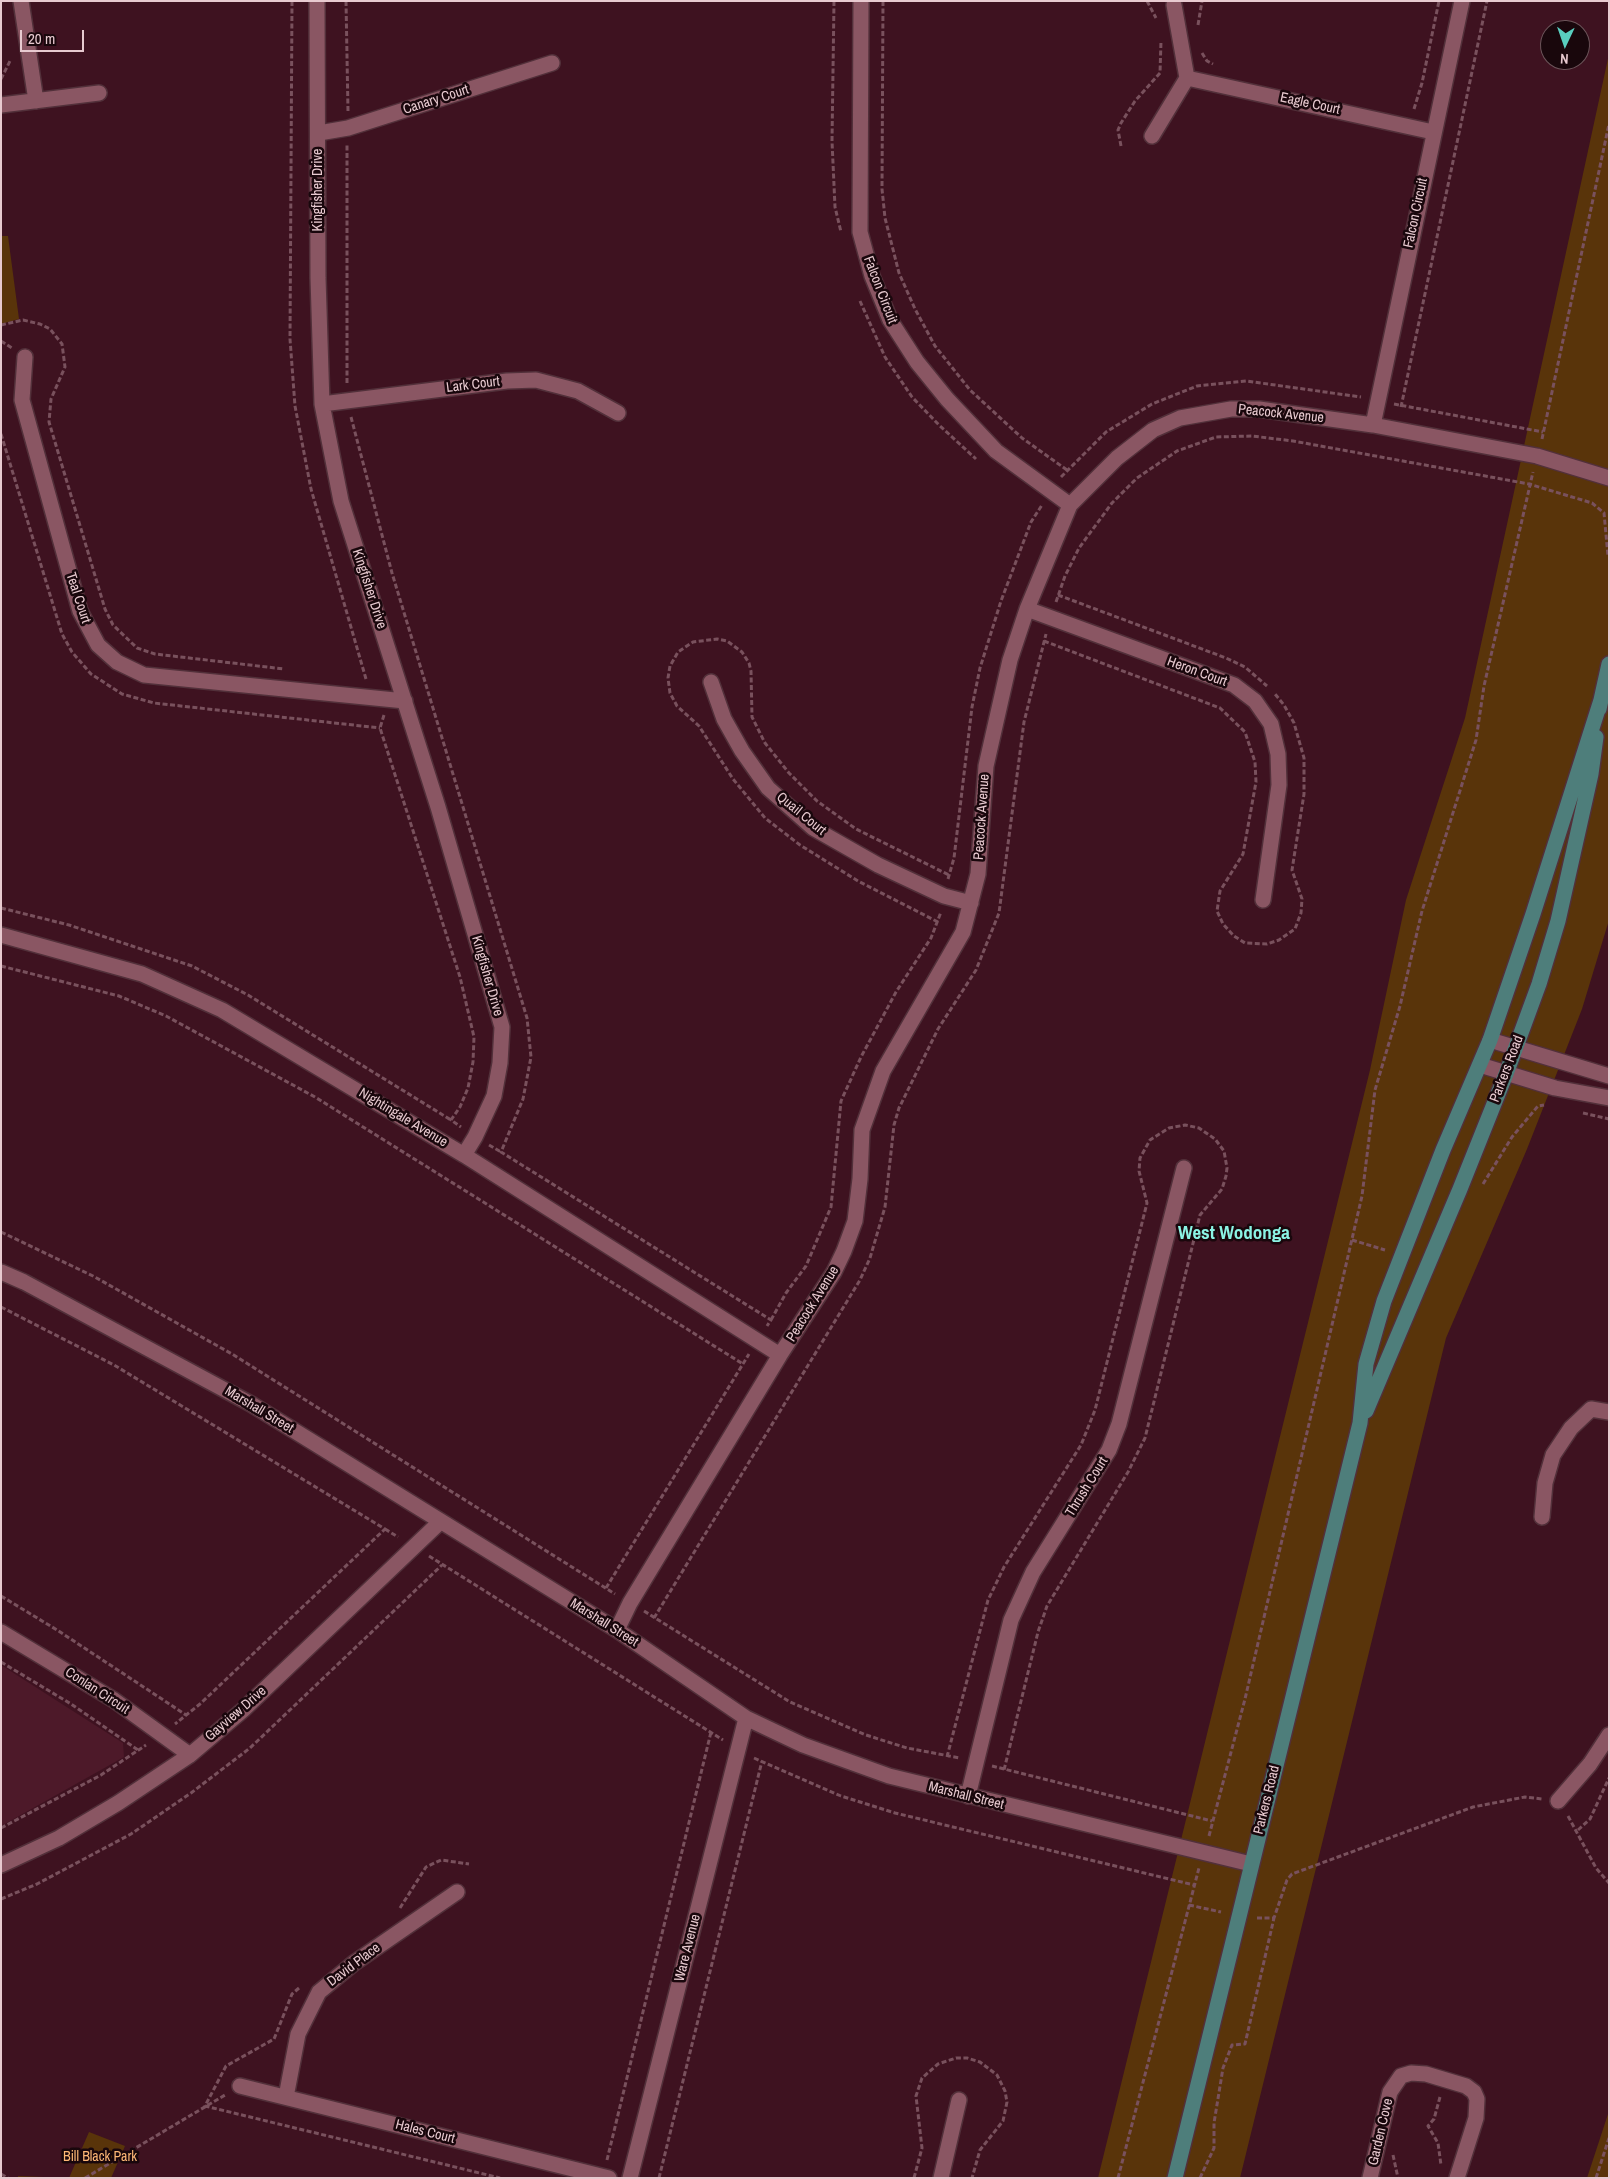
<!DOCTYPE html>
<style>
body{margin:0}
#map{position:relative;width:1610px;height:2179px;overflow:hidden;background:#3e1220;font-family:"Archivo Narrow",sans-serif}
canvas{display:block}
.frame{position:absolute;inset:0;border:2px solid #e8cad0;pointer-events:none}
.north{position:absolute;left:1540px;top:20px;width:50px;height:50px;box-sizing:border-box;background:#19070c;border:1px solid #6c555a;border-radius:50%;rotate:183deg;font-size:14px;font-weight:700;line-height:20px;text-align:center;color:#e8cad0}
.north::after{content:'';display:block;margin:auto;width:18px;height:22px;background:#59cebf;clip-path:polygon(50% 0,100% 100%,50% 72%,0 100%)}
.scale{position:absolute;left:20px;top:30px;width:64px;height:22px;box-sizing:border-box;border:2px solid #e8cad0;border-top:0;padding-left:6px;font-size:15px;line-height:18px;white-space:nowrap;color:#e8cad0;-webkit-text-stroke:4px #19070c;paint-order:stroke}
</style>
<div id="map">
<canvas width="1610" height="2179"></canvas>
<div class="frame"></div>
<div class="north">N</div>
<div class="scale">20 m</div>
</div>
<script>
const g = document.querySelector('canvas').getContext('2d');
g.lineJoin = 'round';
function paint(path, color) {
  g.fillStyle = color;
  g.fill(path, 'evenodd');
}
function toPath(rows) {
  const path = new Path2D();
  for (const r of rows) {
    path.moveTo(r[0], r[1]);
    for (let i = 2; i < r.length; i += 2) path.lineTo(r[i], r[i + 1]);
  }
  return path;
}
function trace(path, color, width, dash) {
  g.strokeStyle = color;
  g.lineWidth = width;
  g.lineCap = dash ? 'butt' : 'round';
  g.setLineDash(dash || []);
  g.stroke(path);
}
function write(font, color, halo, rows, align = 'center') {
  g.font = font + ' "Archivo Narrow",sans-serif';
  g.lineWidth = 5;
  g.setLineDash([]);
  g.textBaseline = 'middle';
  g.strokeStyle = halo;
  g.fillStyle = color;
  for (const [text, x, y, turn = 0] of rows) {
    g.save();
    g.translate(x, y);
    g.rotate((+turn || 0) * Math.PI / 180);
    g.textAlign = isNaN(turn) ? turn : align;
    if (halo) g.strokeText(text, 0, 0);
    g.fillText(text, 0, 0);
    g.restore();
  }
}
paint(toPath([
 [1,1665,123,1743,124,1757,1,1826]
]), '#4d1929');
paint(toPath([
 [1609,54,1609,920,1582,1009,1527,1149,1446,1338,1240,2178,1098,2178,1370,1070,1406,900,1465,718],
 [1,236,8,236,19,319,1,324],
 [1609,2111,1609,2178,1587,2178],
 [89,2132,125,2146,111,2178,18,2178,18,2176,69,2178]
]), '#59340a');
const minor = toPath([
 [21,1,36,101],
 [317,1,318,278,322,404,341,501,438,807,502,1027,500,1063,494,1096,475,1137,464,1155],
 [861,1,860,232,872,276,890,320,917,362,947,399,996,451,1070,505],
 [1187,78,1433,132],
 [1,105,99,93],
 [319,133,348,128,552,63],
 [1152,136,1187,78,1174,5],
 [25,357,22,400,80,611,98,645,117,662,144,675,405,701],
 [322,404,507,381,536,380,578,391,618,413],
 [1373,425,1462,1],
 [1027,609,1234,685,1255,701,1271,724,1278,754,1279,785,1263,900],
 [711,682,724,719,742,751,768,788,813,828,878,865,944,896,971,903],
 [1,935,142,974,222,1010,464,1155,780,1355],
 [1490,1040,1609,1076],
 [1480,1065,1555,1088,1609,1098],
 [1,1272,24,1282,251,1404,617,1630,746,1718,803,1745,889,1776,1251,1864],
 [1542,1517,1545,1483,1553,1455,1571,1428,1591,1409,1609,1412],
 [617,1630,630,1603,780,1355,834,1272,844,1251,855,1221,860,1179,862,1130,883,1071,963,932,978,874,986,766,1010,660,1027,609,1070,505,1117,458,1153,430,1180,418,1231,409,1259,409,1373,425,1537,456,1609,478],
 [1,1632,114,1700,190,1755],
 [968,1796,1011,1620,1033,1572,1109,1450,1119,1424,1184,1168],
 [1558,1801,1590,1764,1609,1735],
 [1,1865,59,1838,118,1803,190,1755,243,1710,440,1522],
 [240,2086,609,2178],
 [286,2097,298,2034,319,1992,354,1963,457,1892],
 [630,2178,746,1718],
 [941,2178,959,2100],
 [1370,2178,1390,2092,1401,2076,1411,2073,1426,2074,1466,2086,1474,2092,1477,2099,1476,2118,1457,2178]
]);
const major = toPath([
 [1599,709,1609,664],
 [1366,1411,1460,1189,1506,1074,1539,984,1558,921,1591,774,1596,737],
 [1175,2178,1360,1423,1366,1364,1384,1301,1443,1150,1490,1040,1533,914,1601,700]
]);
trace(minor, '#52303a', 18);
trace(major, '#52303a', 18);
trace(toPath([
 [292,1,290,339,295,406,311,489,366,679],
 [346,1,348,111],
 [834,1,832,141,835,207,841,232],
 [883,1,882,189,885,218,899,273,915,309,935,346,970,390,1022,438,1067,470],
 [1147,1,1156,18],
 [1198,25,1202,1],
 [1202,53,1207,61,1213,64],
 [1,79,10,61],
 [1414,109,1422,83,1439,1],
 [1121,146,1118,130,1121,123,1135,101,1160,73,1161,41],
 [860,301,885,357,912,397,939,425,976,459],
 [1,325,23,320,40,324,50,329,62,344,65,367,51,399,49,422,105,609,113,625,137,648,155,654,284,669],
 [1,341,12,348],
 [347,383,347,144],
 [1394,404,1543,432],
 [1401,407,1487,1],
 [351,417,392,573,527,1018,531,1057,523,1099,501,1152,771,1320,767,1326],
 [1,434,62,634,72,652,91,674,122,694,154,703,380,728],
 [1542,439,1609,124],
 [1061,477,1106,432,1152,404,1197,386,1246,381,1361,397],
 [1058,595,1226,658,1245,667,1267,686],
 [1056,602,1065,576,1079,548,1112,503,1137,478,1177,451,1216,437,1252,436,1293,441,1529,484,1592,503,1604,513,1608,556],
 [1044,641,1220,708,1245,732,1255,762,1256,782,1243,854,1220,891,1217,911,1223,924,1234,936,1245,943,1267,944,1279,940,1295,929,1301,913,1302,899,1292,870,1304,794,1304,758,1294,723,1284,705,1275,694],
 [384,715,380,728,460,977,474,1037,473,1062,468,1088,460,1107,451,1120,461,1127],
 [948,879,954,858,972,707,980,668,1001,601,1031,522,1042,505],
 [1,908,69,925,192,966,248,995,451,1120],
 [938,922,858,881,800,845,765,818,733,779,699,726,677,706,670,693,668,678,670,666,678,652,693,642,717,639,727,641,742,652,749,663,751,671,752,717,765,743,789,773,817,801,856,829,949,875],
 [1,966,119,996,166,1016,315,1097,743,1364],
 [1583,1113,1609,1119],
 [489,1145,501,1152],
 [1483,1184,1512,1137,1538,1106,1544,1105],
 [1,1232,93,1276,232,1354,615,1594],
 [1352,1240,1385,1250],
 [1,1307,114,1365,385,1529,200,1704,175,1724],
 [771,1320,786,1293,806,1266,831,1207,841,1101,861,1057,896,992,931,938,941,912],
 [385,1529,398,1537],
 [429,1556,723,1740],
 [606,1588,749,1354],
 [1,1596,57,1630,186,1715],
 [644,1611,790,1702,866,1735,907,1748,960,1758],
 [654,1618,860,1280,870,1258,885,1207,894,1125,899,1108,938,1029,976,970,999,913,1024,722,1046,634],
 [1,1662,71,1704,138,1750],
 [947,1757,988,1600,1004,1567,1081,1445,1095,1410,1147,1203,1139,1171,1140,1158,1150,1140,1169,1128,1185,1125,1199,1128,1215,1139,1224,1151,1227,1168,1226,1176,1222,1189,1200,1215,1145,1438,1128,1472,1047,1606,1038,1632,1004,1770],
 [754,1758,841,1796,895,1813,1194,1885],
 [992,1766,1212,1821],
 [1568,1816,1596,1868,1609,1883],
 [1,1828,101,1775,146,1745],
 [1578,1830,1590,1819,1609,1778],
 [1209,1836,1245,1699,1362,1196,1375,1090,1400,1006,1422,911,1476,740,1484,686,1533,472],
 [1,1899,37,1884,131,1834,191,1793,250,1748,442,1565],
 [1189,1905,1221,1912],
 [400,1908,426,1867,441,1860,469,1864],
 [1257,1918,1274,1918,1287,1880,1292,1874,1473,1807,1525,1797,1542,1799],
 [299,1988,292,1994,274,2039,226,2066,205,2106,500,2178],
 [1440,2097,1434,2119,1428,2126,1438,2143,1441,2165],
 [1393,2155,1398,2178],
 [607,2160,711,1732],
 [1,2174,8,2178],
 [85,2178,225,2095],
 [659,2178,762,1761],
 [914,2178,922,2148,916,2096,922,2078,938,2064,956,2058,967,2058,980,2062,997,2075,1005,2091,1007,2102,1003,2121,980,2150,972,2178],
 [1118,2178,1199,1868],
 [1200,2178,1214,2148,1214,2123,1223,2068,1232,2045,1245,2044,1274,1918],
 [1596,2178,1609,2138]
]), '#79515d', 3, [5, 2.5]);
trace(minor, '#8a5663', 15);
trace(major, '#4e7e7b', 15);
write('14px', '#e8cad0', '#19070c', [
 ["Canary Court",436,100,-18],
 ["Eagle Court",1310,104,12],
 ["Kingfisher Drive",318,190,-90],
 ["Falcon Circuit",1416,213,-78],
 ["Falcon Circuit",880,290,69],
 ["Lark Court",473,385,-7],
 ["Peacock Avenue",1281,414,6],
 ["Kingfisher Drive",369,589,72],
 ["Teal Court",78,598,72],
 ["Heron Court",1197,672,20],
 ["Quail Court",801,814,39],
 ["Peacock Avenue",982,817,-86],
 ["Kingfisher Drive",487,976,74],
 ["Parkers Road",1507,1069,-69],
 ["Nightingale Avenue",403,1118,31],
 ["Peacock Avenue",813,1304,-58],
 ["Marshall Street",259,1410,31],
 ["Thrush Court",1087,1487,-58],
 ["Marshall Street",604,1623,32],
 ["Conlan Circuit",97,1691,33],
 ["Gayview Drive",236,1714,-41],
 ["Marshall Street",966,1796,14],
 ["Parkers Road",1267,1800,-76],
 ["Ware Avenue",688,1948,-76],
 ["David Place",354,1965,-37],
 ["Hales Court",425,2132,14],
 ["Garden Cove",1381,2132,-77]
]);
write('14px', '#feb876', '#19070c', [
 ["Bill Black Park",100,2157]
]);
write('bold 19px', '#8bf3e4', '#19070c', [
 ["West Wodonga",1234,1234]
]);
</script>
